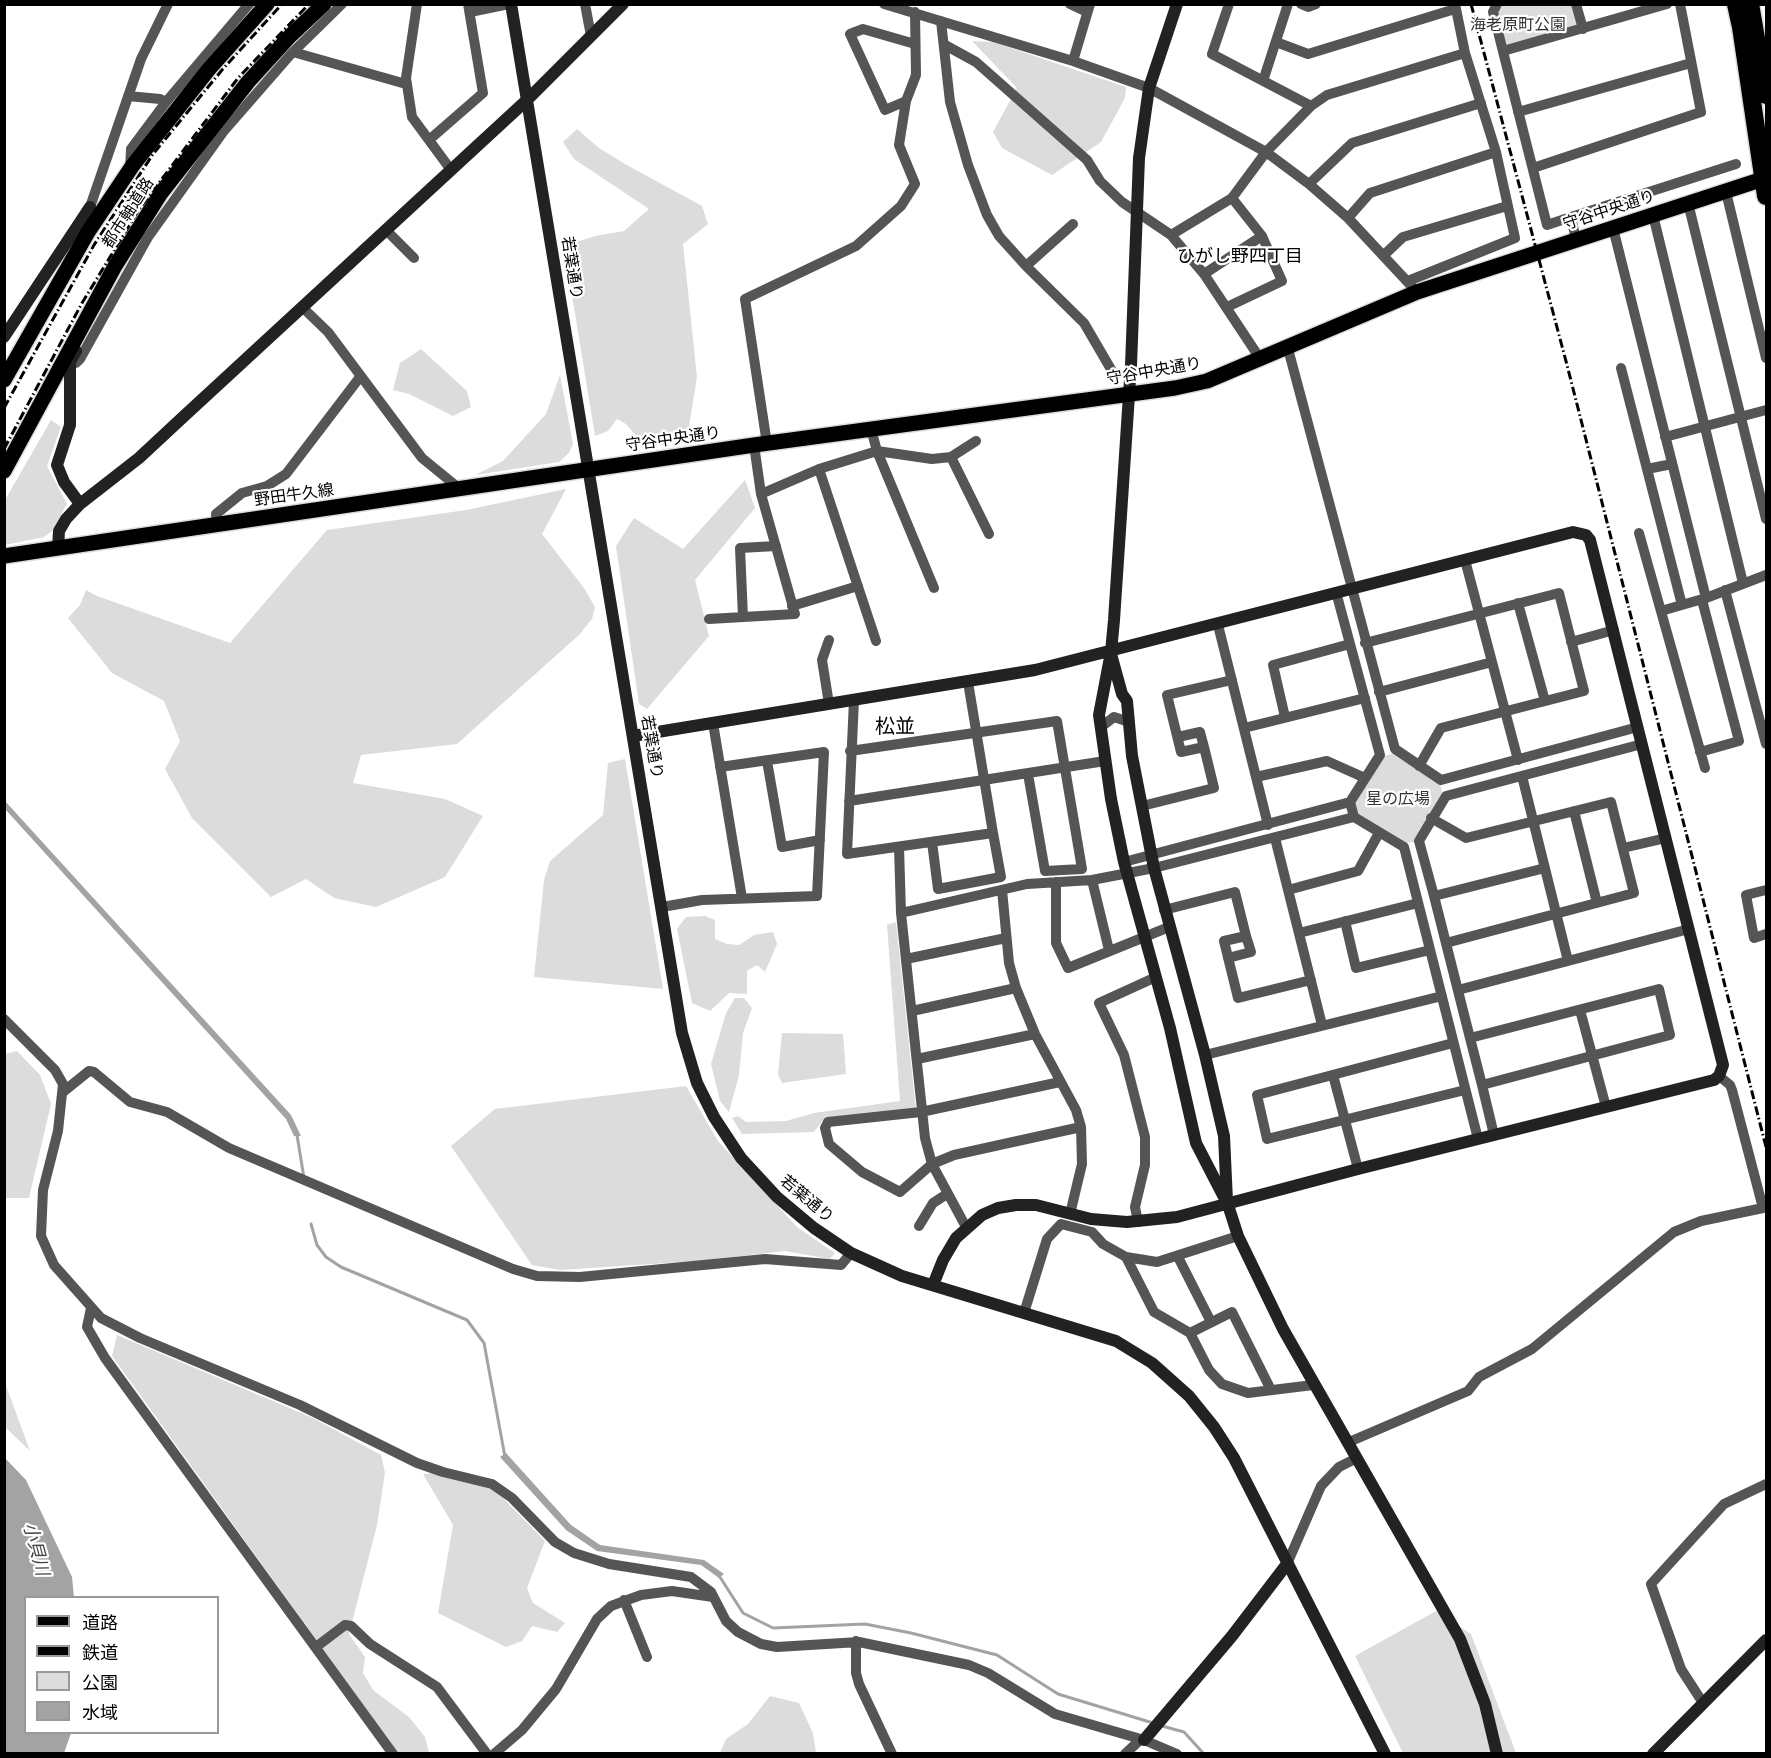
<!DOCTYPE html>
<meta charset="utf-8">
<style>
body{margin:0}
#map{position:relative;width:1771px;height:1758px;overflow:hidden;background:#fff;font-family:"Asap Condensed","Noto Sans JP",sans-serif}
canvas{display:block}
.frame{position:absolute;inset:0;border:6px solid #000;pointer-events:none}
.legend{position:absolute;left:24px;top:1596px;width:195px;height:138px;box-sizing:border-box;background:#fff;border:2px solid #999;margin:0;padding:8px 10px;list-style:none;font-size:18px;color:#000}
.legend li{display:flex;align-items:center;gap:12px;height:30px}
.legend b{width:30px;border:2px solid #999}
</style>
<div id="map">
<canvas width="1771" height="1758"></canvas>
<div class="frame"></div>
<ul class="legend">
<li><b style="height:8px;background:#000"></b>道路</li>
<li><b style="height:8px;background:#000"></b>鉄道</li>
<li><b style="height:16px;background:#dcdcdc"></b>公園</li>
<li><b style="height:16px;background:#a3a3a3"></b>水域</li>
</ul>
</div>
<script>
const g = document.querySelector('canvas').getContext('2d');
g.lineJoin = 'round';
function paint(path, color) {
  g.fillStyle = color;
  g.fill(path, 'evenodd');
}
function toPath(rows) {
  const path = new Path2D();
  for (const r of rows) {
    path.moveTo(r[0], r[1]);
    for (let i = 2; i < r.length; i += 2) path.lineTo(r[i], r[i + 1]);
  }
  return path;
}
function trace(path, color, width, dash) {
  g.strokeStyle = color;
  g.lineWidth = width;
  g.lineCap = dash ? 'butt' : 'round';
  g.setLineDash(dash || []);
  g.stroke(path);
}
function write(font, color, halo, rows, align = 'center') {
  g.font = font + ' "Asap Condensed","Noto Sans JP",sans-serif';
  g.lineWidth = 4.5;
  g.setLineDash([]);
  g.textBaseline = 'middle';
  g.strokeStyle = halo;
  g.fillStyle = color;
  for (const [text, x, y, turn = 0] of rows) {
    g.save();
    g.translate(x, y);
    g.rotate((+turn || 0) * Math.PI / 180);
    g.textAlign = isNaN(turn) ? turn : align;
    if (halo) g.strokeText(text, 0, 0);
    g.fillText(text, 0, 0);
    g.restore();
  }
}
paint(toPath([
 [1497,5,1576,5,1583,29,1503,51],
 [972,41,993,42,1126,87,1125,98,1101,142,1052,175,1002,148,993,132,1017,88],
 [577,129,599,148,625,164,702,206,708,224,683,244,697,377,687,438,662,445,639,439,626,424,617,419,608,431,595,436,564,246,595,236,624,231,649,209,574,159,563,142],
 [421,349,467,391,471,407,453,416,409,394,393,390,400,363],
 [560,375,573,444,569,453,559,462,475,475,503,461,546,414],
 [51,420,61,427,47,466,67,504,52,531,44,537,5,545,5,500],
 [745,480,755,508,695,580,709,636,647,709,639,704,616,546,634,518,683,549],
 [566,489,542,534,584,588,595,607,592,619,579,635,457,744,361,755,353,783,445,799,483,816,445,877,376,907,334,898,306,879,271,897,192,818,165,769,180,741,164,701,112,673,68,618,80,605,86,590,97,596,230,643,327,530,466,510],
 [1392,754,1440,783,1442,792,1415,842,1405,843,1357,815,1354,802,1384,756],
 [625,759,663,989,534,977,544,880,550,861,603,815,608,763],
 [705,916,715,920,715,939,727,944,739,945,754,935,773,932,777,944,765,972,757,965,747,971,747,994,729,993,710,1011,692,1003,677,929,686,917],
 [896,922,916,1110,823,1120,814,1132,742,1134,732,1118,738,1116,746,1122,786,1121,814,1113,900,1101,887,925],
 [735,998,744,998,752,1008,743,1033,739,1075,729,1112,720,1101,711,1064,726,1013],
 [782,1033,843,1034,846,1074,782,1083,778,1074],
 [17,1051,40,1075,51,1104,29,1198,5,1198,5,1054],
 [686,1086,718,1141,797,1227,835,1253,830,1259,785,1251,697,1261,560,1270,532,1265,451,1146,495,1109],
 [117,1335,313,1418,381,1455,385,1473,377,1525,349,1634,365,1657,363,1673,373,1690,409,1717,425,1737,429,1753,398,1753,112,1356],
 [5,1383,30,1451,5,1427],
 [433,1473,495,1490,545,1541,527,1588,533,1603,565,1623,557,1632,532,1626,522,1641,506,1647,438,1613,453,1525,423,1474],
 [1436,1611,1471,1634,1516,1753,1403,1753,1355,1656],
 [770,1696,799,1703,813,1733,816,1753,720,1753,726,1739,748,1724]
]), '#dcdcdc');
paint(toPath([
 [5,801,291,1115,301,1136,294,1136,286,1119,5,809],
 [506,1453,571,1525,600,1545,704,1560,724,1574,719,1578,701,1565,597,1551,566,1530,500,1457],
 [4,1457,26,1480,72,1577,74,1597,26,1598,26,1732,71,1733,64,1753,5,1753]
]), '#a3a3a3');
trace(toPath([
 [297,1135,304,1178],
 [311,1224,317,1245,326,1257,341,1267,467,1320,484,1343,505,1457],
 [718,1574,743,1613,773,1628,865,1624,911,1633,997,1655,1058,1694,1153,1723],
 [1162,1726,1184,1732,1204,1754]
]), '#a3a3a3', 3);
const primary = toPath([
 [4,380,88,232,133,165,209,69,267,4],
 [4,471,115,266,161,193,248,82,290,36,324,4],
 [4,556,754,445,1175,388,1207,381,1417,292,1766,178]
]);
const highway = toPath([
 [1736,4,1741,27,1766,196],
 [1750,4,1766,95]
]);
trace(primary, '#dbdbdb', 18);
trace(highway, '#dbdbdb', 21);
trace(toPath([
 [417,4,406,78,412,117,451,170],
 [585,4,591,36],
 [884,4,1073,61,1149,88,1266,152,1309,184,1348,218,1417,292],
 [1070,4,1087,12],
 [1229,4,1212,54,1311,106],
 [1301,4,1308,7,1316,4],
 [1497,4,1493,12,1547,225,1571,217,1576,240],
 [1576,4,1583,29],
 [470,12,509,4],
 [941,21,950,102,968,165,987,215,999,236,1026,266,1084,323,1112,371],
 [1276,42,1308,54,1455,9],
 [945,45,976,62,1087,160,1100,181,1122,202,1171,235,1204,274,1259,357],
 [1503,51,1667,4],
 [293,52,406,84],
 [1073,61,1090,4],
 [1263,81,1288,4],
 [128,96,160,99,166,102],
 [906,101,885,110,850,34,863,29,915,44],
 [1518,112,1691,63],
 [429,140,483,93,468,4],
 [1533,168,1701,112,1680,4],
 [130,170,131,149,166,102,249,4],
 [1309,184,1352,143,1481,103],
 [1726,192,1766,358],
 [1688,203,1766,519],
 [90,207,141,59,168,4],
 [1653,215,1743,583],
 [1571,217,1736,164],
 [1348,218,1370,193,1496,152],
 [1613,228,1706,598],
 [386,230,414,258],
 [1171,235,1232,198,1266,152,1311,106,1327,95,1465,53],
 [1384,255,1403,237,1507,206],
 [1026,266,1073,224],
 [1204,274,1262,236,1232,198],
 [1408,281,1515,238,1496,152,1465,53,1455,4],
 [302,307,328,332,422,458,460,489],
 [1227,307,1282,281,1262,236],
 [1287,345,1395,749,1441,780,1638,727],
 [63,362,76,363,80,359,148,237,223,132,291,54,342,4],
 [1621,368,1682,605],
 [871,429,877,451,934,588],
 [1665,437,1766,410],
 [767,444,745,299,856,246,901,206,915,184,899,145,906,101,916,75,915,12],
 [951,457,989,534],
 [819,469,876,641],
 [1647,469,1672,464],
 [761,494,819,469,877,451,932,459,951,457,976,441],
 [217,525,216,514,242,493,267,486,286,474,360,377],
 [1639,533,1705,768],
 [1465,560,1518,760],
 [1725,590,1766,744],
 [1518,603,1545,701],
 [792,606,858,586],
 [1661,611,1706,598,1766,575],
 [743,617,740,548,776,546],
 [709,619,795,614,761,494,754,445],
 [1218,625,1268,825],
 [1571,642,1614,630],
 [1365,643,1559,593,1584,691,1441,728,1419,766],
 [1379,692,1492,662],
 [854,700,847,854,993,833,968,682],
 [829,704,822,660,829,640],
 [1285,717,1273,665,1350,644],
 [713,723,742,898],
 [1101,727,1114,717,1129,722],
 [1244,728,1365,698],
 [1178,737,1200,732,1204,747],
 [850,751,1057,721,1082,869,1045,871,1028,774],
 [1700,752,1739,741,1702,600],
 [767,761,782,847,820,840],
 [1522,776,1568,961],
 [1256,777,1327,761,1365,778],
 [849,801,1105,761],
 [1142,806,1214,788,1204,747,1181,752,1167,695,1232,680],
 [1574,811,1597,903],
 [1354,817,1404,847,1478,1139],
 [1431,818,1466,838,1611,802,1634,893,1446,943],
 [1275,838,1322,1025],
 [932,842,938,889,1001,877,993,833],
 [899,847,901,913,1027,884,1092,880,1154,868,1354,817,1350,802],
 [1623,848,1666,838],
 [1124,862,1350,802,1380,755,1336,592],
 [1092,880,1109,950],
 [1056,882,1056,943,1068,968,1169,927],
 [1002,890,1009,963,1016,988,1035,1034,1076,1110,1081,1127,1082,1164,1070,1214],
 [1288,890,1358,871,1379,833],
 [1766,890,1746,895,1754,938,1766,934],
 [1434,896,1419,841,1446,796,1642,744],
 [662,907,702,900,817,896,824,752,720,767],
 [1164,910,1235,892,1246,936,1224,941,1238,998,1311,980],
 [901,913,925,1138,932,1164,966,1227],
 [1345,921,1356,968,1430,950],
 [1299,933,1418,903],
 [1228,958,1251,952,1246,936],
 [906,959,1006,938],
 [1458,990,1689,929],
 [1580,1010,1606,1107],
 [912,1011,1016,988],
 [4,1019,55,1070,63,1084,58,1131,43,1190,41,1236,54,1265,101,1318,140,1338,300,1405,417,1463,443,1472,492,1484,512,1498,555,1542,574,1553,609,1564,691,1577,711,1592,726,1621,738,1632,761,1644,777,1647,859,1642,969,1665,988,1673,1055,1714,1144,1740,1177,1754],
 [1470,1038,1482,1085],
 [1453,1043,1257,1095,1267,1139,1465,1090],
 [1205,1055,1442,996],
 [917,1059,1035,1034],
 [1333,1075,1358,1169],
 [1060,1082,921,1112,828,1122,825,1128,829,1144,862,1172,900,1192,932,1164,954,1155,1081,1127],
 [63,1092,89,1071,94,1072,130,1102,167,1112,229,1148,513,1269,537,1276,580,1277,765,1259,841,1265,851,1253],
 [1494,1135,1482,1085,1670,1035,1659,989,1470,1038,1434,896,1545,868],
 [1138,1222,1135,1207,1145,1165,1145,1137,1124,1055,1099,1003,1156,977],
 [919,1226,933,1203,947,1194],
 [1126,1257,1154,1312,1190,1333,1209,1370,1222,1384,1248,1393,1313,1385],
 [1178,1257,1211,1322],
 [91,1308,87,1327,105,1358,393,1754],
 [1024,1313,1047,1239,1061,1224,1092,1232,1103,1244,1126,1257,1157,1262,1238,1236],
 [1190,1333,1232,1312,1271,1390],
 [1349,1442,1468,1391,1479,1377,1532,1349,1674,1232,1701,1221,1763,1208,1732,1090,1730,1085,1719,1076],
 [1287,1564,1321,1486,1339,1467,1357,1458],
 [624,1600,647,1657],
 [856,1641,856,1673,859,1684,892,1754],
 [316,1647,345,1625,351,1626,370,1644,437,1687,487,1754],
 [1703,1703,1681,1669,1651,1584,1724,1504,1766,1484],
 [494,1754,522,1730,556,1689,597,1619,611,1606,641,1595,672,1591,713,1597],
 [1125,1754,1141,1739]
]), '#555', 10);
trace(toPath([
 [511,4,682,1033,697,1083,714,1117,741,1158,777,1197,814,1228,851,1253,902,1276,1116,1341,1152,1363,1189,1396,1214,1427,1234,1458,1385,1754],
 [1177,4,1149,88,1139,158,1131,365,1114,620,1111,652,1099,715,1111,799,1124,862,1170,1028,1196,1143,1228,1205,1238,1236,1283,1329,1460,1639,1485,1704,1497,1754],
 [4,337,90,207],
 [76,351,70,362,70,425,57,465,64,482,80,504],
 [58,549,59,531,66,519,80,504,139,458,182,418,528,99,623,4],
 [1111,654,1122,694,1127,701,1132,756,1154,868,1205,1055,1224,1136,1227,1201],
 [633,736,1035,670,1573,532,1586,535,1590,540,1723,1065,1719,1076,1714,1080,1358,1169,1177,1217,1127,1222,1091,1219,1036,1205,1016,1205,998,1208,982,1215,956,1238,943,1260,933,1285],
 [1144,1740,1232,1636,1287,1564],
 [1653,1754,1766,1640]
]), '#222', 12);
trace(primary, '#000', 15);
trace(highway, '#000', 18);
trace(toPath([
 [1471,4,1567,365,1766,1147],
 [4,408,94,245,153,154,222,70,282,4],
 [4,449,82,303,140,208,238,78,309,4]
]), '#000', 3, [9, 3, 1.5, 3]);
write('16px', '#333', '#fff', [
 ["海老原町公園",1518,25],
 ["星の広場",1398,799]
]);
write('16px', '#000', '#fff', [
 ["守谷中央通り",1609,210,-18],
 ["都市軸道路",128,213,-57],
 ["若葉通り",572,268,81],
 ["守谷中央通り",1154,371,-10],
 ["守谷中央通り",673,439,-8],
 ["野田牛久線",294,495,-8],
 ["若葉通り",652,747,80],
 ["若葉通り",807,1199,40]
]);
write('18px', '#000', '#fff', [
 ["ひがし野四丁目",1240,256]
]);
write('italic 18px', '#444', '#fff', [
 ["小貝川",36,1549,75]
]);
write('20px', '#000', '#fff', [
 ["松並",895,727]
]);
</script>
